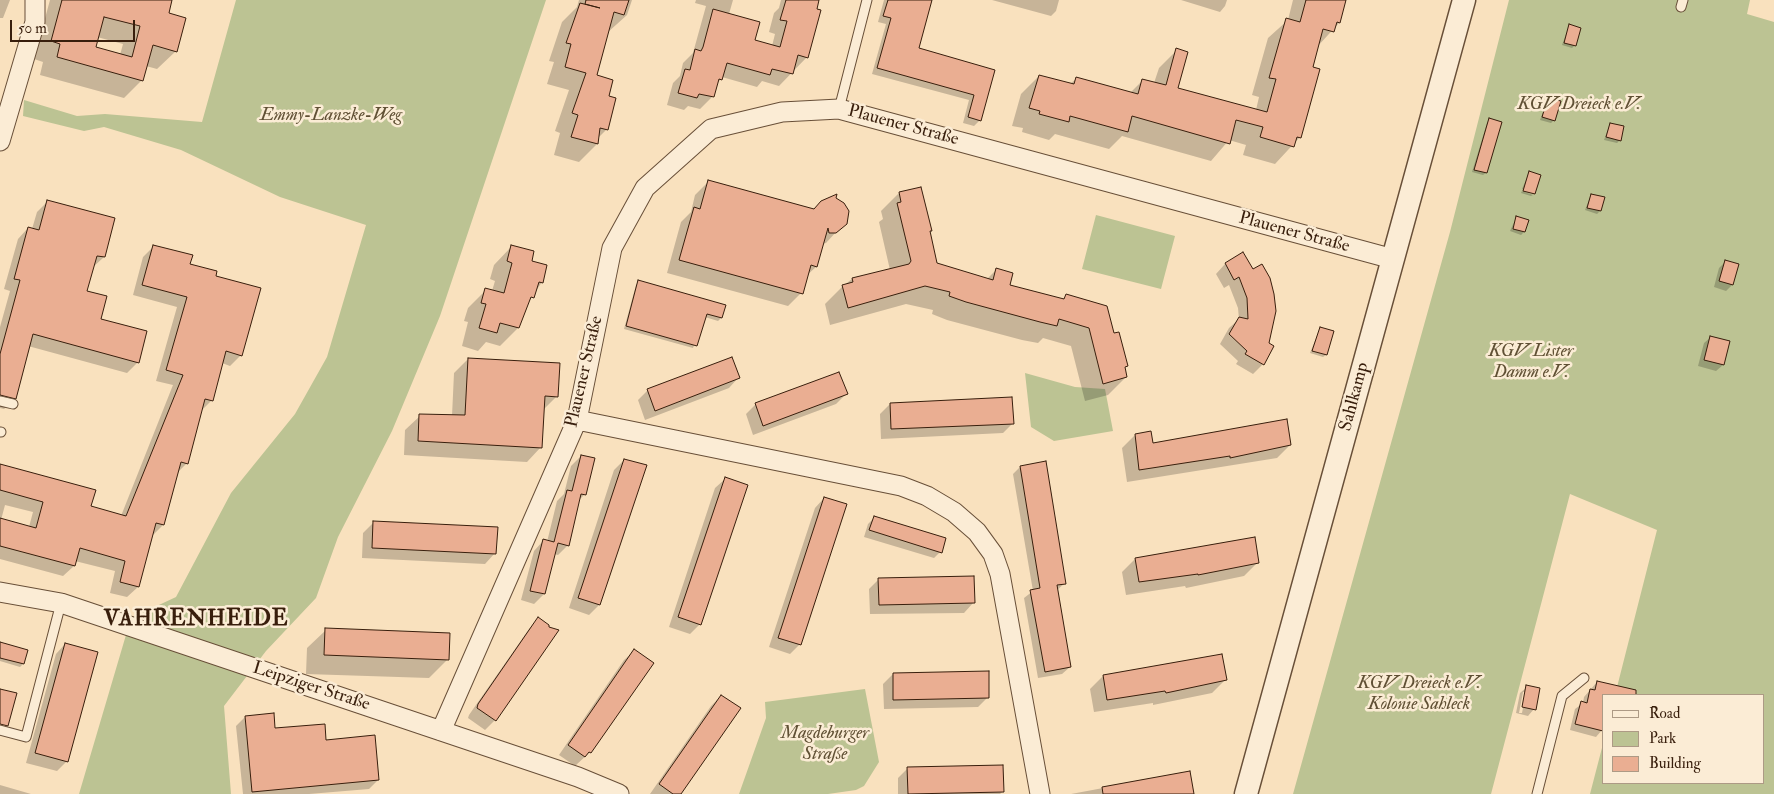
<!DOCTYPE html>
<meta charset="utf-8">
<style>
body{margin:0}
#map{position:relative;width:1774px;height:794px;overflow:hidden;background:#f9e1be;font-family:"IM FELL Double Pica",serif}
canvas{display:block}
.legend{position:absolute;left:1602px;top:694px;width:162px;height:90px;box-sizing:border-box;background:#fbecd5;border:1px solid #ad9a85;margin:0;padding:6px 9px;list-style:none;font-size:15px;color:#381e0c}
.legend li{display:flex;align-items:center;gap:10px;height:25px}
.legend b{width:25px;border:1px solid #ad9a85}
.scale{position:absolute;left:10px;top:20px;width:125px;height:22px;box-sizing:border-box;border:2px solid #381e0c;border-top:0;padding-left:6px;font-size:15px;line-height:18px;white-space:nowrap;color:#381e0c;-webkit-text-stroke:4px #fbecd5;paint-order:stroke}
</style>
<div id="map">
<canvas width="1774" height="794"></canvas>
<ul class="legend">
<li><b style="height:6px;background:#fbecd5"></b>Road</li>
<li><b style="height:14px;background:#bcc393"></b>Park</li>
<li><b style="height:14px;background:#eaae92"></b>Building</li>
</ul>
<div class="scale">50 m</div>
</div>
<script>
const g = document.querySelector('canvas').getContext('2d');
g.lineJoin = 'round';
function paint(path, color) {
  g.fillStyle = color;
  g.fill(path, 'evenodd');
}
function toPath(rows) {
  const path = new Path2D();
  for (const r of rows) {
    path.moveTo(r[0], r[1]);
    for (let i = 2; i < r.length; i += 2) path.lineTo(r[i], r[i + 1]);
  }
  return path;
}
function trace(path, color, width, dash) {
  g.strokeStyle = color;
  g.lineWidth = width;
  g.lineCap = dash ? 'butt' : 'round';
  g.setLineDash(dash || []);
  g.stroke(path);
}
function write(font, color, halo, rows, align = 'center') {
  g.font = font + ' "IM FELL Double Pica",serif';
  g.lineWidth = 5;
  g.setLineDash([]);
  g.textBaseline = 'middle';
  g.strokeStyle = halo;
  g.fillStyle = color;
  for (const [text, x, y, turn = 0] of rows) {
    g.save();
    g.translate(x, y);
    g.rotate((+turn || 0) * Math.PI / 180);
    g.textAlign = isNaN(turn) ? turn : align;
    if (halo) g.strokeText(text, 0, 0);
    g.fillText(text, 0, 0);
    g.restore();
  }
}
paint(toPath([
 [236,0,546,0,440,316,392,431,338,537,316,598,266,651,224,706,231,794,79,794,131,618,176,597,231,493,295,414,327,357,366,225,280,197,181,150,104,127,84,131,23,116,24,100,77,116,105,114,202,122],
 [1509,0,1750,0,1747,14,1774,22,1774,794,1590,794,1603,744,1603,783,1763,783,1763,695,1615,695,1657,530,1570,494,1491,794,1293,794,1450,232],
 [1096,215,1175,236,1161,289,1082,269],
 [1025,373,1075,387,1105,389,1113,431,1054,441,1031,427],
 [865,689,879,762,864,786,856,790,828,794,739,794,766,718,765,702]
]), '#bcc393');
paint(toPath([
 [0,0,10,0,3,18,0,18],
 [50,0,171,0,167,14,176,51,157,69,146,66,142,80,124,98,40,75,43,62,34,59],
 [97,37,123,44,120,55,94,48],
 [579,0,632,0,627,15,607,33,595,76,607,97,607,129,598,138,597,144,579,162,554,155,560,133,555,131,569,90,547,84,554,62,549,61,562,22,577,7],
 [696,0,733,0,729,14,753,40,772,46,775,34,769,32,774,13,779,8,781,0,818,0,807,57,779,86,762,81,757,87,722,77,716,85,712,97,700,109,688,106,684,110,667,105,673,83,680,76,683,63,693,53,706,6,695,3],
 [884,0,930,0,917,49,993,71,980,120,974,126,963,123,969,100,872,74,886,24,878,22],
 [992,0,1059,0,1056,11,1051,16],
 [1181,0,1227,0,1225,6,1220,12],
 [1293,0,1345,0,1339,23,1317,47,1300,137,1275,164,1243,155,1246,145,1229,140,1211,161,1122,136,1109,149,1055,134,1049,140,1022,132,1023,128,1012,126,1021,94,1039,76,1070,84,1077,78,1130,93,1143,80,1154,83,1159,68,1177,50,1176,89,1256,110,1259,97,1252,95,1268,38,1288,20],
 [1569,26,1575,45,1572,48,1562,45],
 [1548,99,1554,120,1551,123,1540,120],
 [1489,120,1486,173,1483,175,1472,172,1487,123],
 [1610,124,1620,140,1617,143,1604,140],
 [1529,173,1534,193,1522,189],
 [708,182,813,210,821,202,835,199,848,211,848,219,826,243,822,244,816,267,806,276,801,293,788,306,667,273,681,222,691,212,695,195],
 [1522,191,1533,195,1531,196,1521,193],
 [899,193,931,231,929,232,935,264,987,279,997,269,1009,286,1062,300,1066,296,1126,366,1124,368,1126,377,1108,395,1085,401,1071,346,1043,338,1038,343,1022,340,947,320,932,314,933,310,906,304,830,325,825,304,843,286,852,279,890,270,879,222,883,219,881,211],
 [1591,195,1600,211,1597,214,1585,210],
 [48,201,114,219,104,257,92,268,86,292,100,320,138,362,127,373,28,346,15,398,4,409,0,408,0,327,10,291,4,289,18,239,28,228,32,229,37,212],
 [1516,218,1524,232,1521,235,1510,231],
 [154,246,214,276,241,355,230,366,222,363,211,401,201,411,187,463,176,474,163,525,152,536,138,587,127,597,110,593,115,571,75,561,74,566,63,576,0,559,0,466,90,507,121,516,173,385,156,381,177,307,133,295,143,257],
 [5,505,33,512,29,527,1,520],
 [512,246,530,262,542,282,527,304,518,328,500,346,486,342,478,351,462,346,468,322,464,321,468,308,486,290,492,291,495,281,490,279,494,265],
 [1243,254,1263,364,1253,374,1236,364,1238,361,1220,344,1229,328,1239,319,1238,308,1229,285,1224,288,1216,274,1225,264],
 [1726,261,1732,285,1726,291,1714,287,1719,268],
 [638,282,721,318,718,321,705,317,693,348,624,329,636,285],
 [1320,328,1326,355,1323,357,1310,353],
 [1711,337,1728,342,1723,365,1716,371,1698,366,1704,343],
 [468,359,557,396,543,410,541,447,527,462,404,455,405,430,420,416,452,416,454,373],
 [838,373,846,394,836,404,753,435,746,414,755,405],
 [738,378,729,388,645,420,638,400,648,390],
 [890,404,1013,423,1003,433,881,439,880,414],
 [1135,435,1152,444,1290,445,1277,458,1127,482,1122,448],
 [581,456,585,494,578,501,568,545,558,555,554,554,544,594,534,604,521,600,534,551,543,541,547,542,557,501,564,494,571,466],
 [624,460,645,466,599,605,589,615,569,608,614,470],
 [1045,463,1065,583,1056,591,1070,667,1062,674,1038,678,1024,598,1033,591,1013,474,1020,467],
 [725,479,700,624,690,634,669,627,715,488],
 [824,498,800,644,790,654,769,647,815,508],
 [874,518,940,552,934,558,864,537,868,524],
 [374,522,495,553,485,564,362,558,363,533],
 [1135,559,1257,563,1244,576,1186,588,1185,586,1126,595,1122,572],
 [879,579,973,603,964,613,870,614,869,589],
 [538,619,547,628,495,720,485,730,468,718,469,715,529,629],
 [326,630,447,660,429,678,306,674,307,648],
 [0,644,23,664,20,667,0,661],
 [65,644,67,761,57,771,26,763,56,654],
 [634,651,590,752,575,766,559,755,624,660],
 [893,674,988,697,978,707,884,709,883,684],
 [1103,676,1225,680,1212,693,1153,705,1153,703,1094,712,1090,689],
 [1597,682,1613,686,1611,695,1603,695,1602,730,1596,737,1570,730,1575,709,1583,703,1584,697],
 [1527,687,1534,709,1528,716,1516,713,1520,693],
 [1523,692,1526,692,1522,713,1519,713],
 [721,696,680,794,650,794,711,706],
 [245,717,274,729,325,741,378,780,369,789,309,794,243,794,236,726],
 [908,768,1003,791,1000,794,898,794,898,778],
 [1189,772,1193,794,1071,794],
 [0,785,31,794,0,794]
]), '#0003');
const building = toPath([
 [62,0,172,0,169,13,186,18,177,52,153,45,143,81,57,57,60,44,51,41,62,0],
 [104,17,140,26,132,57,96,47,104,17],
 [586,0,629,0,624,15,614,12,597,75,613,80,609,96,616,98,608,130,600,128,598,144,571,137,578,115,572,113,586,73,565,67,571,44,566,43,580,3,600,8,585,4,586,0],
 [786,0,819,0,817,9,821,10,808,58,798,55,793,74,772,69,770,75,727,63,722,80,719,79,714,97,699,94,697,98,678,93,685,69,690,70,695,49,701,51,703,47,713,9,760,22,755,40,780,47,787,21,780,20,786,0],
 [888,0,932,0,919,48,995,70,981,121,968,117,974,95,877,68,891,18,883,16,888,0],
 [1306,0,1346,0,1340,23,1337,22,1334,32,1323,29,1313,67,1320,69,1301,138,1297,137,1294,147,1260,137,1263,127,1236,120,1230,144,1132,116,1128,132,1070,116,1069,122,1039,114,1040,111,1029,108,1039,75,1074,84,1076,77,1138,94,1142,79,1166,85,1176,48,1188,52,1178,88,1267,112,1276,79,1269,78,1286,18,1300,22,1306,0],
 [1569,24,1581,28,1576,46,1564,43,1569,24],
 [1548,98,1561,101,1555,121,1542,117,1548,98],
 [1489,118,1502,122,1487,173,1474,170,1489,118],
 [1610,123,1624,126,1621,141,1606,137,1610,123],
 [1529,171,1541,175,1535,194,1523,191,1529,171],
 [708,180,814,209,821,201,837,194,836,198,844,203,849,211,847,224,836,233,829,233,828,228,817,267,811,265,803,294,679,260,694,207,700,209,708,180],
 [921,187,932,231,930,231,937,263,993,280,996,268,1013,273,1010,285,1064,299,1066,294,1107,306,1114,333,1119,332,1128,366,1125,367,1127,377,1103,384,1089,328,1059,319,1057,326,1040,322,966,302,949,296,950,292,925,286,848,308,842,285,853,282,852,278,909,264,911,261,897,203,901,202,899,192,921,187],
 [1591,194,1605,197,1601,211,1587,208,1591,194],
 [47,200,115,218,105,257,97,256,87,291,107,296,101,319,147,331,139,363,33,334,16,399,0,395,0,354,20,280,14,279,28,227,39,230,47,200],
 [1516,216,1529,220,1525,232,1513,229,1516,216],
 [153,245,193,255,190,264,217,271,216,276,261,288,242,356,226,351,213,401,205,399,188,464,181,462,164,525,156,523,139,587,120,582,125,561,80,548,75,566,0,546,0,518,36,528,43,502,0,490,0,464,96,490,91,506,126,516,183,375,166,370,187,297,142,285,153,245],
 [511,245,534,251,532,261,547,265,543,283,539,282,534,298,531,297,519,328,500,323,497,333,479,328,486,304,481,303,485,288,504,293,512,263,507,261,511,245],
 [1243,252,1253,269,1262,264,1270,278,1274,294,1276,311,1269,343,1274,346,1264,365,1245,354,1247,351,1229,334,1239,317,1248,319,1247,298,1239,277,1234,280,1225,263,1243,252],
 [1725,260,1739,264,1733,285,1719,281,1725,260],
 [638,280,726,305,722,318,707,314,697,346,626,326,638,280],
 [1320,327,1334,331,1327,355,1312,351,1320,327],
 [1710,336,1730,341,1724,365,1704,360,1710,336],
 [732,357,740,378,655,411,647,389,732,357],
 [468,358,560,363,558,397,545,396,542,448,418,441,419,414,465,415,468,358],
 [839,372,848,394,763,426,755,403,839,372],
 [1012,397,1014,424,891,429,890,403,1012,397],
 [1287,419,1291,445,1230,458,1230,456,1139,470,1135,434,1151,431,1153,443,1287,419],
 [581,455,595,458,586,495,581,494,569,546,558,543,545,594,530,591,543,539,554,542,567,490,572,491,581,455],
 [624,459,647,465,600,605,578,598,624,459],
 [1046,461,1066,584,1057,585,1071,667,1045,672,1030,590,1040,588,1020,466,1046,461],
 [725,477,748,485,701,625,678,617,725,477],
 [824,497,847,504,801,645,778,638,824,497],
 [874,516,946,538,942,553,869,530,874,516],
 [373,521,498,527,496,554,372,548,373,521],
 [1255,537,1259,563,1198,575,1198,574,1139,582,1135,558,1255,537],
 [974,576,975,603,879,605,878,578,974,576],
 [538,617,549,625,549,627,559,630,496,721,477,708,478,704,538,617],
 [325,628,450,633,449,660,324,655,325,628],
 [0,642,28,650,24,664,0,658,0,642],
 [65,643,98,652,68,762,35,753,65,643],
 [634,649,654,663,591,753,589,752,585,757,568,745,634,649],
 [1222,654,1227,680,1166,693,1165,691,1107,700,1103,675,1222,654],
 [989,671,989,698,893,700,893,673,989,671],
 [1597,681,1636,690,1636,695,1603,695,1603,731,1575,724,1581,701,1587,703,1590,689,1595,690,1597,681],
 [1526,685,1540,688,1536,710,1522,707,1526,685],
 [0,689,17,693,8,726,0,724,0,689],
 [721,695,741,708,681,794,673,794,659,784,721,695],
 [274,713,275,728,325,724,326,740,375,735,379,780,252,792,245,716,274,713],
 [1003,765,1004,792,908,794,907,767,1003,765],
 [1190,771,1194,794,1103,794,1102,787,1190,771]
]);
paint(building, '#eaae92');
trace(building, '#381e0c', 1);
const service = toPath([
 [1681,7,1683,0],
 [839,109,867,0],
 [0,401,13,404],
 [0,432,1,432],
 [0,730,26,737,61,603],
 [1537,794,1562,696,1584,678]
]);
const minor = toPath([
 [0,141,35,22,35,0],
 [577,420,901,486,927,496,954,512,977,532,993,554,1000,574,1040,794],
 [0,592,61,603,578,777,619,794],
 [441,731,577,420,612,248,645,188,711,129,782,112,839,109,1393,259]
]);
const tertiary = toPath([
 [1246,794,1464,0]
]);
trace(service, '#684f38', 11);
trace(minor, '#684f38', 21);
trace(tertiary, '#684f38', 25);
trace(service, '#fbecd5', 9);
trace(minor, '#fbecd5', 19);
trace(tertiary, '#fbecd5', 22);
write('italic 18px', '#605034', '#fbecd5', [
 ["KGV Dreieck e.V.",1579,105],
 ["Emmy-Lanzke-Weg",331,116],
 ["KGV Lister",1531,352],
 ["Damm e.V.",1531,373],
 ["KGV Dreieck e.V.",1419,684],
 ["Kolonie Sahleck",1419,705],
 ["Magdeburger",825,734],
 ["Straße",825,755]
]);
write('18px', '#381e0c', '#fbecd5', [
 ["Plauener Straße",903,126,15],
 ["Plauener Straße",1294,233,15],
 ["Plauener Straße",585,372,-77],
 ["Sahlkamp",1355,397,-75],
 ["Leipziger Straße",311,687,18]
]);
g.letterSpacing = '1px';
write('bold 22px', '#381e0c', '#fbecd5', [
 ["VAHRENHEIDE",196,620]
]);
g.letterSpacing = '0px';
</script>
